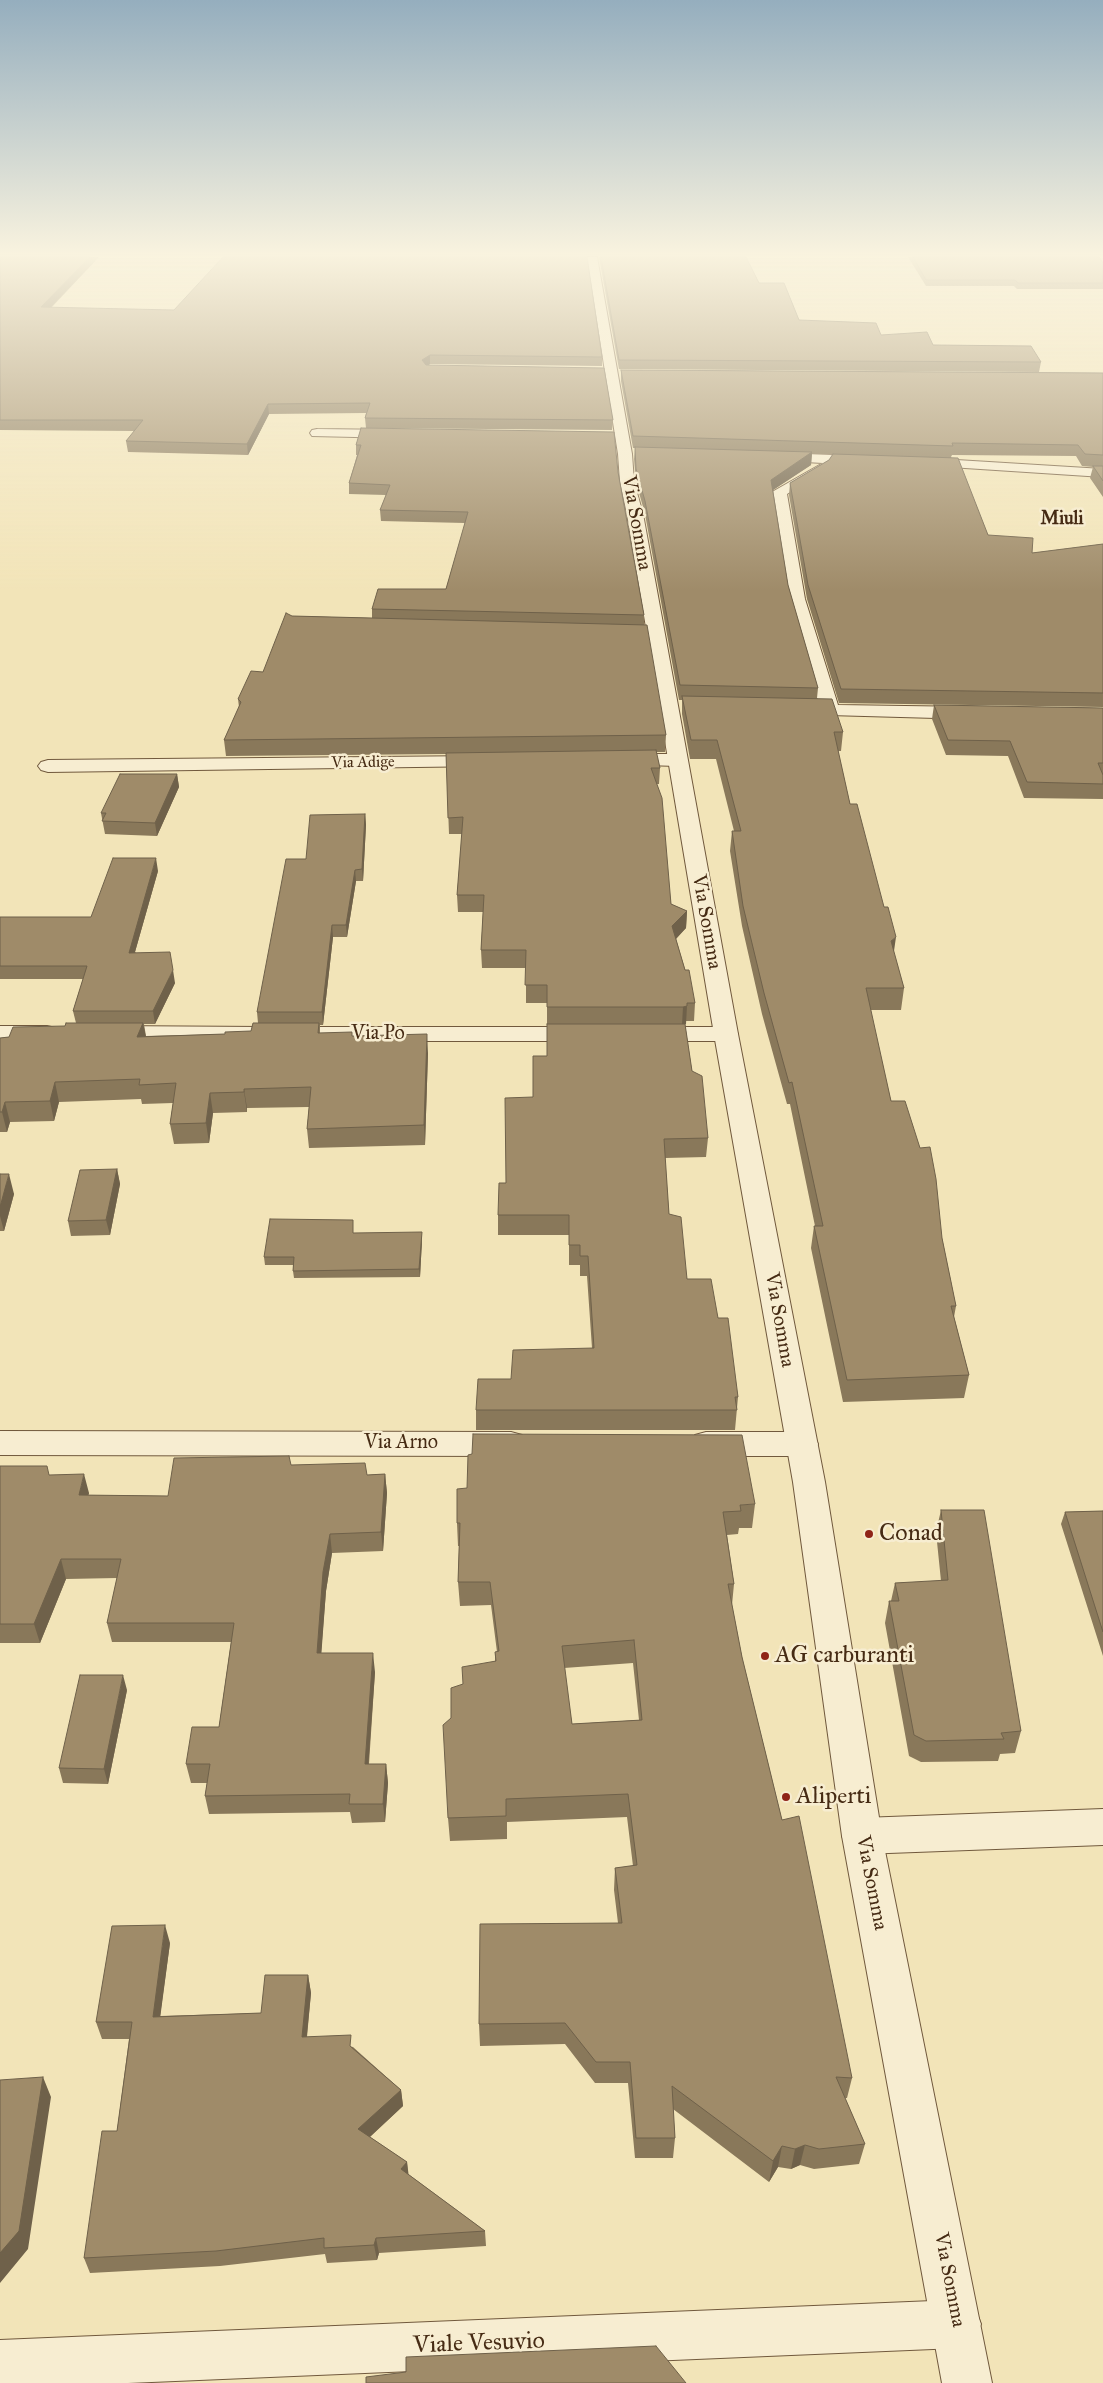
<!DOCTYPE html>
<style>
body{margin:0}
canvas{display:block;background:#f2e4b8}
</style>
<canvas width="1103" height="2383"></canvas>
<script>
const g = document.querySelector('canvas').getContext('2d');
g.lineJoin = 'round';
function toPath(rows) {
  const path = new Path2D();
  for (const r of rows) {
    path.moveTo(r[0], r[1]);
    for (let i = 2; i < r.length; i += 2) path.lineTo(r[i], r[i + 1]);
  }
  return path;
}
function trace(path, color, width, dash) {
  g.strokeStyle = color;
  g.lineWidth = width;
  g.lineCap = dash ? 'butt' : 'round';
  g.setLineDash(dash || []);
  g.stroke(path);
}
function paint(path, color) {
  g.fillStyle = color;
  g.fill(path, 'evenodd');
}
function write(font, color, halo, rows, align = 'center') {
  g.font = font + ' "IM FELL Great Primer",serif';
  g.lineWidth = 5;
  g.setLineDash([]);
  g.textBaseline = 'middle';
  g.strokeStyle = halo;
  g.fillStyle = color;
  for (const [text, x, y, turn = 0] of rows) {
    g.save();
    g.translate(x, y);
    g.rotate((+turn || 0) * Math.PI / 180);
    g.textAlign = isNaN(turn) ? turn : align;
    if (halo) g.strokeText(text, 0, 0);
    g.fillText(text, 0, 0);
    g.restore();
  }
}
const minor = toPath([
 [317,429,398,430,405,434,398,438,312,436,310,433,312,430,317,429],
 [774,453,868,456,875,460,868,464,824,463,830,467,828,470,787,494,805,599,838,705,972,707,979,709,981,713,979,717,972,719,793,714,791,710,793,706,819,705,789,599,772,492,823,463,769,460,767,457,774,453],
 [924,458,1103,469,1103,477,919,465,917,462,919,459,924,458],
 [621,754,677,754,684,756,687,760,684,764,677,766,614,764,611,760,614,756,621,754],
 [483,756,490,758,493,762,490,766,48,772,41,770,38,766,41,762,48,760,483,756],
 [0,1026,47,1026,56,1028,59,1033,56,1038,47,1040,0,1040,0,1026],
 [107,1026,262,1027,271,1029,274,1034,271,1039,262,1041,107,1040,98,1038,95,1033,98,1028,107,1026],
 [315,1027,584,1027,593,1029,596,1034,593,1039,584,1041,315,1041,306,1039,303,1034,306,1029,315,1027],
 [650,1027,726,1027,735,1029,738,1034,735,1039,726,1041,650,1041,641,1039,638,1034,641,1029,650,1027],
 [0,1431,511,1432,522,1435,527,1444,522,1453,511,1456,0,1455,0,1431],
 [706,1432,802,1432,813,1435,818,1444,813,1453,802,1456,706,1456,695,1453,690,1444,695,1435,706,1432],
 [1103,1809,1103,1845,862,1854,848,1849,842,1836,848,1823,862,1818,1103,1809],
 [957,2300,974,2307,981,2324,974,2341,957,2348,128,2383,0,2383,0,2340,957,2300]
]);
const tertiary = toPath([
 [587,257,597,257,632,454,634,482,643,514,738,1034,825,1482,882,1836,992,2383,942,2383,842,1836,793,1482,714,1034,627,514,620,482,618,454,587,257]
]);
trace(minor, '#71593d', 2);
trace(tertiary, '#71593d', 2);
paint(minor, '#f7edd1');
paint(tertiary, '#f7edd1');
paint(toPath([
 [0,257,99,257,51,308,602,357,602,366,430,364,428,365,613,420,612,430,366,428,365,418,366,413,269,414,248,455,128,452,126,441,135,431,0,430],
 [599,257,746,257,759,283,799,320,881,335,933,345,1041,362,1039,372,619,369],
 [908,257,1099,257,1103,263,1103,289,1017,289,1014,286,926,286],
 [621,370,1103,373,1103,497,1090,478,1093,467,1082,466,1076,456,952,455,951,457,988,535,1032,553,1103,544,1103,707,839,703,807,599,789,495,790,483,829,460,833,454,812,454,811,465,773,490,788,585,818,688,817,698,843,732,841,751,838,751,850,804,904,988,901,1010,870,1010,891,1101,942,1238,956,1306,954,1317,969,1375,964,1398,843,1402,811,1248,814,1226,815,1226,790,1104,787,1104,762,1014,742,926,730,851,732,831,734,831,716,759,690,759,682,714,682,700,679,700,645,514,636,482,634,459,635,448,633,448,621,381],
 [361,428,618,472,644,615,644,625,666,735,665,752,656,752,660,768,659,784,657,784,671,904,687,911,686,928,676,939,695,1003,694,1021,686,1021,686,1024,685,1024,692,1071,708,1138,706,1157,665,1158,669,1214,687,1279,718,1318,738,1397,735,1430,476,1430,476,1410,511,1379,592,1348,587,1276,580,1276,580,1265,569,1265,569,1235,498,1235,498,1215,506,1183,533,1097,547,1056,547,1003,526,1003,526,968,482,968,481,950,483,912,458,912,457,895,462,834,449,834,446,754,226,756,224,740,239,707,238,699,263,672,292,616,372,618,372,609,446,589,465,523,381,521,380,510,386,495,349,494,349,483,357,455,356,455,356,445],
 [934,705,1103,708,1103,799,1024,798,1008,756,946,755,932,719],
 [177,774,179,787,157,836,105,834,101,813],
 [365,814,366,825,363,881,356,881,347,937,333,937,323,1025,320,1025,320,1033,352,1036,428,1053,425,1145,309,1148,307,1129,309,1107,247,1108,247,1112,213,1113,209,1143,174,1144,170,1124,173,1103,142,1104,141,1099,59,1102,54,1121,10,1122,7,1132,0,1132,0,1038,9,1037,65,1026,76,1023,73,1011,83,979,0,979,0,917,91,917,158,871,135,952,175,983,155,1024,144,1024,146,1036,225,1034,251,1031,258,1023,257,1012,306,859],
 [117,1169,120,1184,110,1235,71,1236,68,1221],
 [0,1174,14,1194,4,1231,0,1231],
 [353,1233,422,1240,420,1277,294,1278,293,1271,293,1265,265,1265,264,1257],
 [291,1465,367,1475,385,1474,387,1493,383,1551,332,1553,326,1591,321,1653,375,1672,369,1764,386,1764,388,1783,385,1822,352,1823,350,1812,209,1814,205,1796,207,1783,191,1783,186,1764,219,1727,231,1642,112,1642,107,1623,117,1578,66,1579,40,1643,0,1643,0,1466,49,1475,89,1493,88,1495,168,1496],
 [755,1504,752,1528,739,1528,738,1534,727,1535,734,1584,732,1605,742,1657,782,1820,852,2078,847,2098,845,2098,865,2144,859,2164,814,2169,800,2165,791,2169,778,2167,769,2182,673,2109,675,2138,673,2158,635,2158,628,2083,595,2083,565,2044,480,2046,479,2024,618,1923,614,1890,615,1868,633,1866,627,1817,507,1822,507,1839,450,1841,448,1818,451,1718,463,1684,495,1661,495,1652,497,1652,491,1605,460,1606,458,1582,459,1546,458,1546,457,1523],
 [633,1663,639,1720,572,1724,564,1668],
 [941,1510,1021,1731,1015,1753,1000,1754,998,1761,921,1762,909,1756,885,1623,889,1601,891,1601,895,1583,941,1581,936,1532],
 [1103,1511,1103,1656,1061,1524,1065,1512],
 [127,1690,108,1784,63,1783,59,1768],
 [170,1943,160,2016,261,2013,308,1975,311,1993,307,2037,353,2047,401,2090,403,2106,370,2137,407,2162,408,2174,485,2231,486,2246,379,2253,377,2260,327,2263,325,2254,220,2266,90,2273,84,2258,117,2131,129,2039,102,2039,96,2022]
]), '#89785a');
paint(toPath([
 [90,257,99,257,42,316,41,307],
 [430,355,430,364,422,370,422,360],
 [268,404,269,414,248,455,247,444],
 [812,452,811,465,770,492,771,480],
 [177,774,179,787,157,836,155,823],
 [365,814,366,825,363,881,362,869],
 [156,858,158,871,131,966,129,953],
 [355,870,356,881,347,937,346,925],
 [687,911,686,928,671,944,672,926],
 [332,925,333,937,323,1025,322,1012],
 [896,937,893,958,891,941],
 [173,970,175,983,155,1024,153,1011],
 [687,1006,686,1024,682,1025,683,1007],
 [143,1023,147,1042,137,1037],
 [427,1034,428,1053,425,1145,424,1125],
 [55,1082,59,1102,54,1121,50,1101],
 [244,1089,247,1108,247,1112,244,1092],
 [210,1093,213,1113,209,1143,206,1123],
 [5,1102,10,1122,7,1132,2,1112],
 [117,1169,120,1184,110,1235,106,1220],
 [9,1174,14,1194,4,1231,0,1216,0,1207],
 [422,1232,422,1240,420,1277,419,1269],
 [84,1474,89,1493,84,1515,79,1495],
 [385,1474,387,1493,383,1551,381,1532],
 [330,1534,332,1553,326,1591,320,1672,317,1653,323,1572],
 [61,1559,66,1579,40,1643,34,1624],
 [373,1653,375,1672,367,1783,365,1764],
 [123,1675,127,1690,108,1784,104,1769],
 [386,1764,388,1783,385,1822,383,1804],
 [165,1925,170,1943,158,2034,153,2017],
 [308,1975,311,1993,305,2054,302,2037],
 [43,2077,51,2097,28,2249,0,2283,0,2253],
 [401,2090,403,2106,361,2145,358,2129],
 [805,2145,800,2165,791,2169,795,2149],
 [782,2146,778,2167,769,2182,773,2161],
 [407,2162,409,2178,401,2169],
 [376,2238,379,2253,377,2260,374,2245]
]), '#6f614a');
const building = toPath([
 [0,257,90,257,41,307,174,310,223,257,587,257,602,357,430,355,422,360,426,365,604,368,613,420,365,418,370,403,268,404,247,444,126,441,143,420,0,420,0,257],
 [601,257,746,257,759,283,784,283,799,320,876,323,881,335,927,332,933,345,1031,346,1041,362,619,360,601,257],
 [913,257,1099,257,1103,263,1103,283,1018,283,1015,280,926,280,913,257],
 [621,370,1103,373,1103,455,1085,454,1078,445,952,443,953,446,633,436,621,370],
 [361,428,614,432,618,472,644,615,372,609,378,589,446,589,468,512,380,510,390,485,349,483,361,445,356,445,361,428],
 [635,447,812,452,771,480,788,585,818,688,680,685,645,501,636,469,635,447],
 [833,454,958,458,988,535,1033,538,1032,553,1103,544,1103,693,841,689,808,585,790,483,829,460,833,454],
 [1093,466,1103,466,1103,481,1093,466],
 [286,613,292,616,647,625,666,735,224,740,241,702,238,699,251,671,263,672,286,613],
 [682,696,832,699,843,732,834,732,850,804,857,804,884,907,888,907,896,937,891,941,904,988,866,988,891,1101,905,1101,920,1148,930,1147,936,1179,942,1238,956,1306,951,1306,969,1375,847,1380,814,1226,823,1226,792,1082,789,1083,764,993,743,906,732,831,741,831,717,740,691,740,682,696],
 [934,705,1103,708,1103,763,1098,763,1103,775,1103,784,1027,782,1010,741,948,740,934,705],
 [656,750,660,768,651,768,662,798,671,904,687,911,672,926,685,970,689,970,695,1003,687,1003,687,1006,683,1007,547,1007,547,985,525,985,526,950,481,950,484,895,457,895,463,817,448,818,446,753,656,750],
 [120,774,177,774,155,823,102,821,106,813,101,813,120,774],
 [365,814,362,869,355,870,346,925,332,925,322,1012,257,1012,286,859,306,859,310,815,365,814],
 [113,858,156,858,129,953,170,952,173,970,153,1011,73,1011,87,966,0,966,0,917,91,917,113,858],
 [66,1023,143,1023,137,1037,225,1034,225,1032,251,1031,253,1023,319,1023,318,1033,352,1032,352,1036,427,1034,424,1125,307,1129,311,1087,244,1089,244,1092,210,1093,206,1123,170,1124,176,1083,139,1085,140,1079,55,1082,50,1101,5,1102,2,1112,0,1112,0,1038,9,1037,13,1027,65,1026,66,1023],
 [547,1024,685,1024,692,1071,702,1076,708,1138,664,1139,669,1214,681,1217,687,1279,711,1279,718,1318,728,1318,738,1397,735,1397,737,1410,476,1410,478,1379,511,1379,513,1350,594,1348,588,1256,580,1256,580,1245,569,1245,569,1215,498,1215,499,1183,506,1183,505,1098,533,1097,533,1056,547,1056,547,1024],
 [117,1169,106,1220,68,1221,80,1170,117,1169],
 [0,1174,9,1174,0,1207,0,1174],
 [270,1219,353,1220,353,1233,422,1232,419,1269,293,1271,294,1257,264,1257,270,1219],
 [473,1434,742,1435,755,1504,740,1505,741,1511,723,1512,734,1584,728,1584,742,1657,782,1820,799,1816,852,2078,836,2077,865,2144,819,2149,805,2145,795,2149,782,2146,773,2161,672,2086,675,2138,636,2138,630,2062,596,2062,565,2023,479,2024,480,1924,622,1923,615,1868,637,1865,628,1794,506,1799,506,1816,448,1818,443,1725,451,1718,451,1688,463,1684,462,1667,496,1661,495,1652,499,1651,490,1582,458,1582,460,1523,457,1523,457,1489,467,1488,468,1455,472,1454,473,1434],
 [634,1640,642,1720,572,1724,562,1646,634,1640],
 [289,1456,291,1465,365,1463,367,1475,385,1474,381,1532,330,1534,323,1572,317,1653,373,1653,365,1764,386,1764,383,1804,349,1804,350,1794,205,1796,210,1764,186,1764,192,1727,219,1727,234,1623,107,1623,121,1559,61,1559,34,1624,0,1624,0,1466,47,1466,49,1475,84,1474,79,1495,168,1496,174,1458,289,1456],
 [941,1510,984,1510,1021,1731,1001,1733,1004,1739,926,1741,914,1735,889,1601,899,1601,895,1583,948,1580,941,1510],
 [1103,1511,1103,1632,1065,1512,1103,1511],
 [80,1675,123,1675,104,1769,59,1768,80,1675],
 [165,1925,153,2017,261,2013,265,1975,308,1975,302,2037,351,2035,350,2046,401,2090,358,2129,407,2162,401,2169,485,2231,376,2238,374,2245,324,2248,324,2238,216,2251,84,2258,102,2131,117,2131,132,2022,96,2022,112,1926,165,1925],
 [43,2077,19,2231,0,2253,0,2080,43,2077],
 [656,2346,686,2383,366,2383,366,2377,406,2372,406,2357,656,2346]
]);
paint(building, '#9f8b69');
trace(building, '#6f614a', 1);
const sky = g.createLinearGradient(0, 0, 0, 591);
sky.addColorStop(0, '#95aebe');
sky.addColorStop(0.43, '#f9f3df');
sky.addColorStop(1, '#f9f3df00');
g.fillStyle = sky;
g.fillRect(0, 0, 1103, 591);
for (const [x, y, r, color] of [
 [869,1534,5,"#8f2418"],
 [765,1656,5,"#8f2418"],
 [786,1797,5,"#8f2418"]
]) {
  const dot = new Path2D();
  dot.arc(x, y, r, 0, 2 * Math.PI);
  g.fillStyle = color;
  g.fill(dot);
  trace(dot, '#f7edd1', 2);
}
write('16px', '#462b14', '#f7edd1', [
 ["Via Adige",363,763,-1]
]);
write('bold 18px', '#462b14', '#f7edd1', [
 ["Miuli",1062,520]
]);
write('20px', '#462b14', '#f7edd1', [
 ["Via Somma",636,523,80],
 ["Via Somma",706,922,80],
 ["Via Po",378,1034],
 ["Via Somma",779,1320,80],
 ["Via Arno",401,1443],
 ["Via Somma",871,1883,79],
 ["Via Somma",949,2280,79]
]);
write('24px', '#462b14', '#f7edd1', [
 ["Conad",879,1534],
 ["AG carburanti",775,1656],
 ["Aliperti",796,1797]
], 'left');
write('24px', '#462b14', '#f7edd1', [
 ["Viale Vesuvio",479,2344,-2]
]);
</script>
